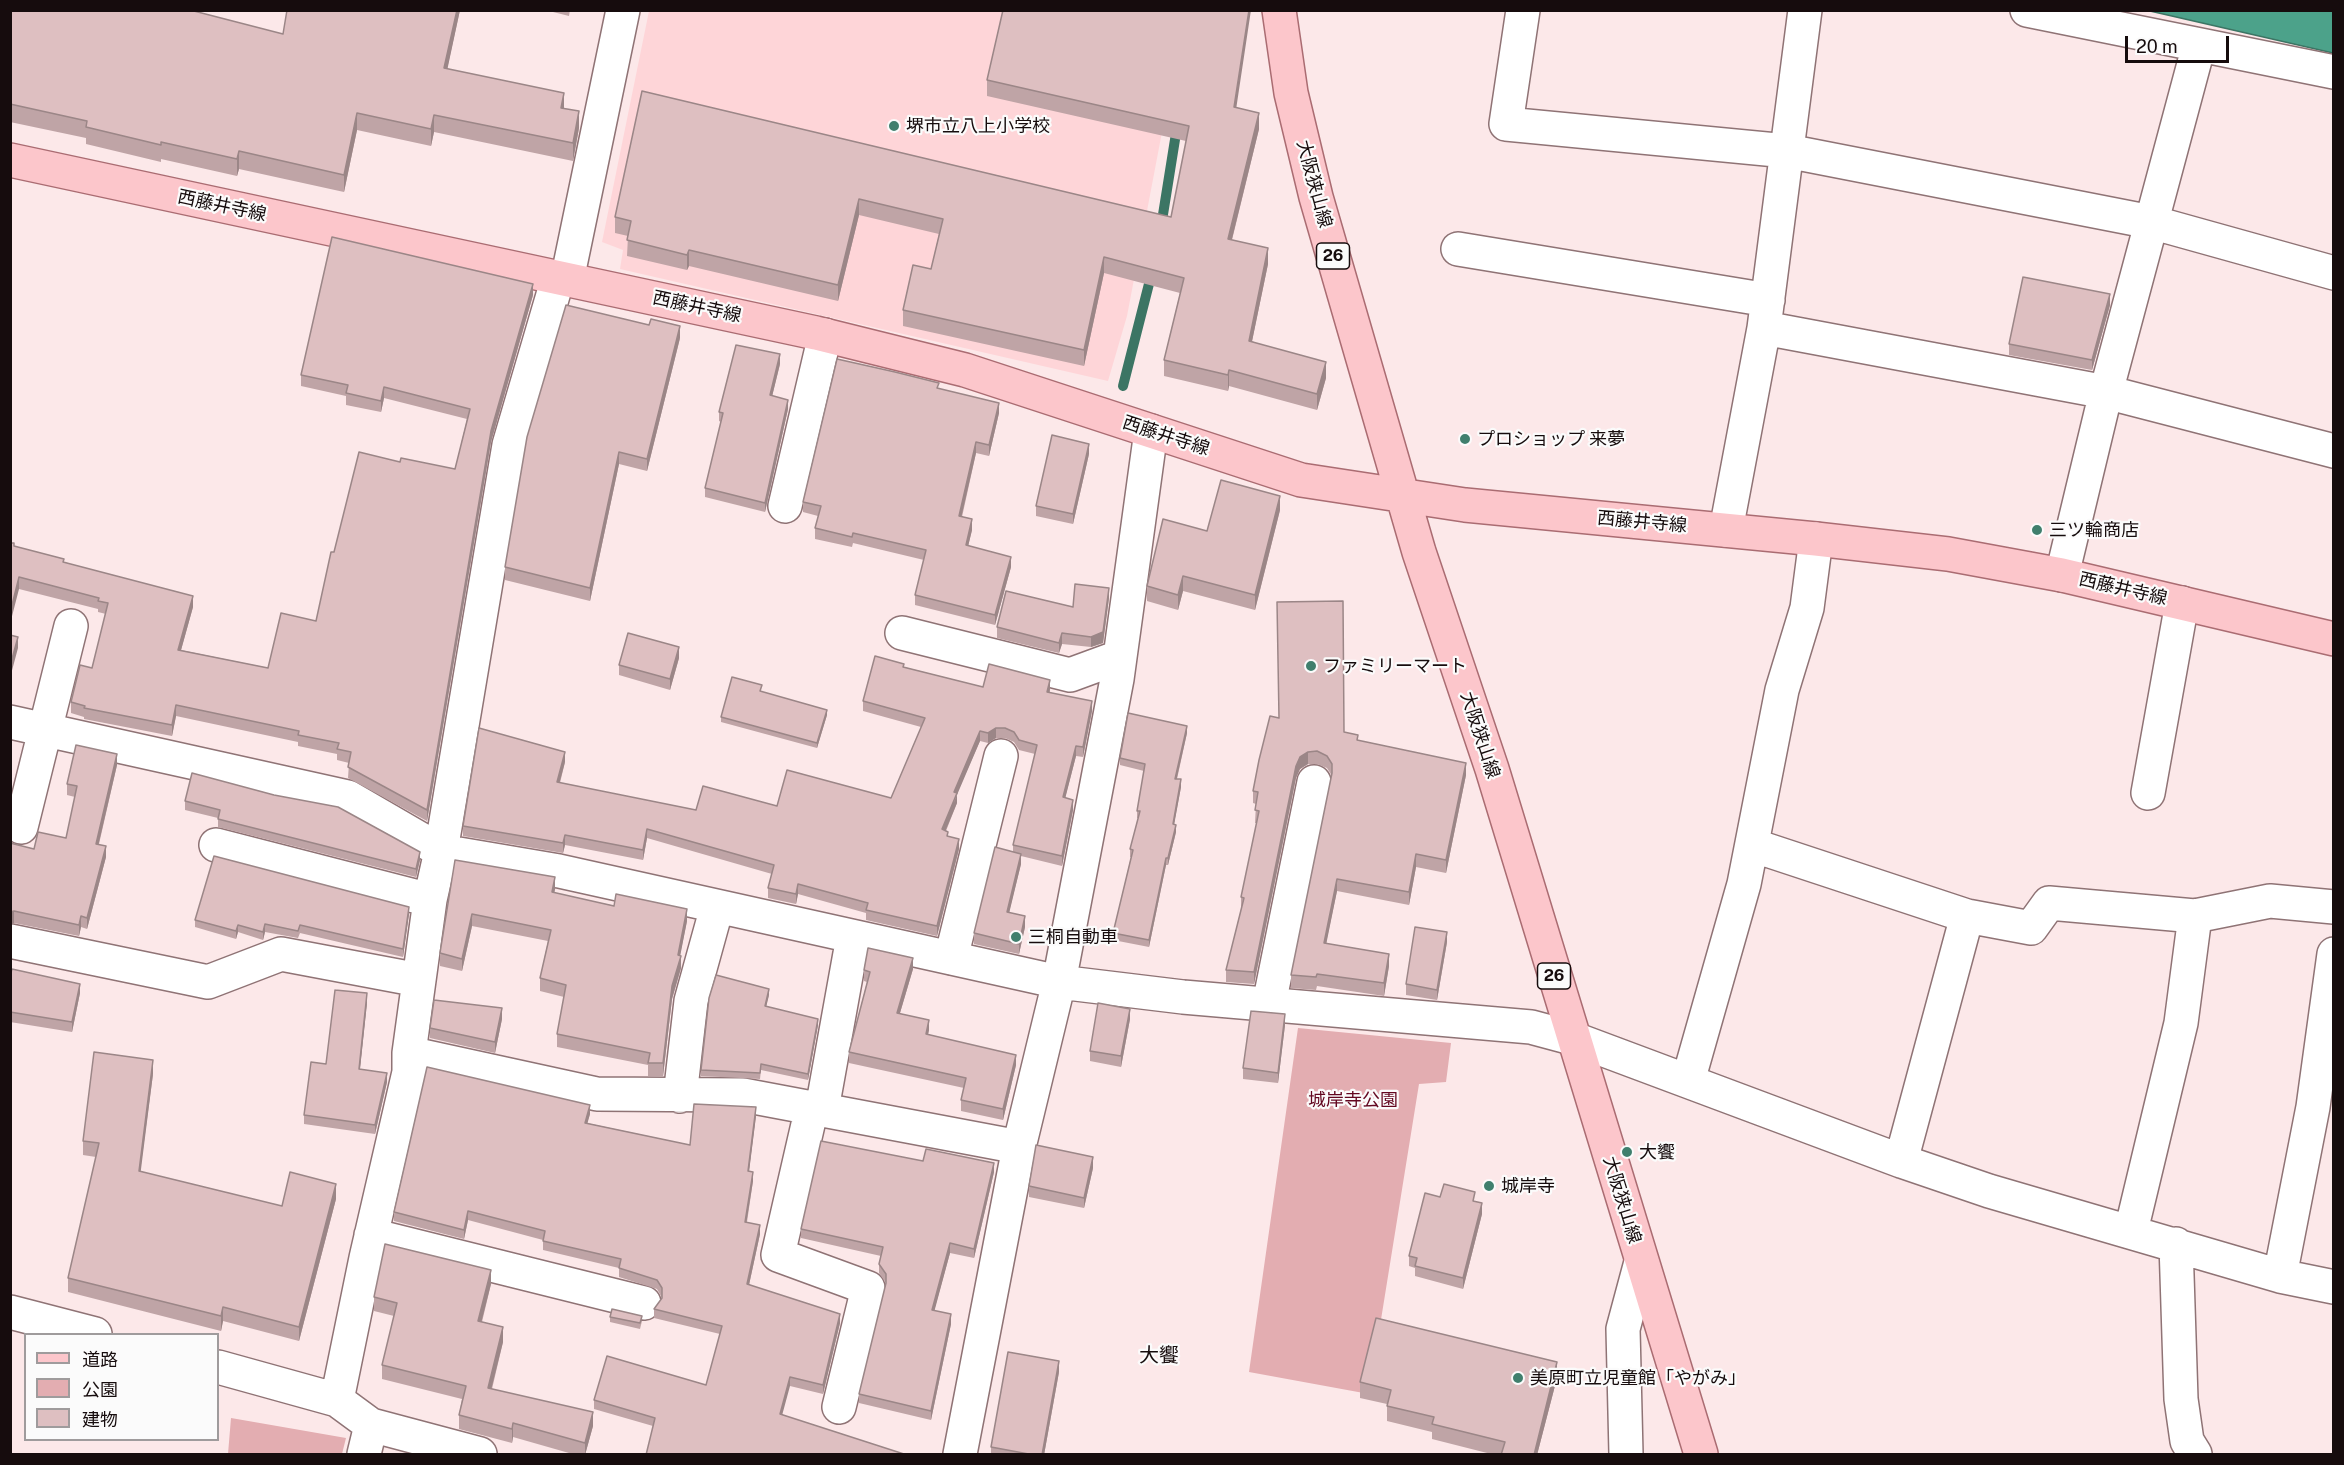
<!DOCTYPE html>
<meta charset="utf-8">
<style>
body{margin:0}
#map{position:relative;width:2344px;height:1465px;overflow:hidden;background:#fce8e9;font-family:"Public Sans","Noto Sans JP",sans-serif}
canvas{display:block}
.frame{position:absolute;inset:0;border:12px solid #160c0d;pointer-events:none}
.legend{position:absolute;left:24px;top:1333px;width:195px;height:108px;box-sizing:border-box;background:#fbfbfb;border:2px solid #9f9b9c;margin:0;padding:8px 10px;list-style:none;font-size:18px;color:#160c0d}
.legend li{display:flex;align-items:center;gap:12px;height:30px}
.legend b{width:30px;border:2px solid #9f9b9c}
.scale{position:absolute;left:2125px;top:36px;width:104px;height:27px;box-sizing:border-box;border:3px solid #160c0d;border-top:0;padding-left:8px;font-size:18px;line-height:21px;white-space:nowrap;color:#160c0d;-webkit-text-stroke:4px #fbfbfb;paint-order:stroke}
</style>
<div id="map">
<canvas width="2344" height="1465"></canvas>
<div class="frame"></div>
<ul class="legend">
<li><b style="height:8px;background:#fcc6cb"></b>道路</li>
<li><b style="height:16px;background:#e3adb1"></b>公園</li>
<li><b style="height:16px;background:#debfc1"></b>建物</li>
</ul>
<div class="scale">20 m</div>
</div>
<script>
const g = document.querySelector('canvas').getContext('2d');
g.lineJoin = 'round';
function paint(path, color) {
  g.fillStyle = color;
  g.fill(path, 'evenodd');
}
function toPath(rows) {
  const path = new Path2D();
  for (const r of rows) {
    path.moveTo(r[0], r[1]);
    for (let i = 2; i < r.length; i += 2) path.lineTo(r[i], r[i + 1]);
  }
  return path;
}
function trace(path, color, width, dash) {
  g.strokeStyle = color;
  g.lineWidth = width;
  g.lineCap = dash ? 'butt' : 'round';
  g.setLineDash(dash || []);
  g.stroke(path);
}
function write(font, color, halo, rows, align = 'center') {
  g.font = font + ' "Public Sans","Noto Sans JP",sans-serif';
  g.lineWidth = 4.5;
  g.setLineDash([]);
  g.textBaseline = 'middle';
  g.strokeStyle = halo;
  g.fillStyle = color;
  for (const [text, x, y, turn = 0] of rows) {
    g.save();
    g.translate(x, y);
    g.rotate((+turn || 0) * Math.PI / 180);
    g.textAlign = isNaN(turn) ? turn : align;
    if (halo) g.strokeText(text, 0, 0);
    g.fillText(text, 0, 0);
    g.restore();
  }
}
paint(toPath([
 [649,11,1185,11,1127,316,1108,381,620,269,623,250,602,242]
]), '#fed5d8');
paint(toPath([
 [1298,1028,1451,1043,1446,1082,1419,1084,1369,1394,1249,1372],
 [231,1418,346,1438,342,1454,228,1454]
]), '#e3adb1');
const water = toPath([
 [2150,11,2333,11,2333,53,2150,11]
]);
paint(water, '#4ca28a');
trace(water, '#3c7564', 1.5);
trace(toPath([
 [1161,227,1177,127],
 [1123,386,1152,272]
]), '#3c7564', 10);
const minor = toPath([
 [1523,10,1506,124,1787,151,2151,222,2334,273],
 [2027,10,2334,72],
 [1458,249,1768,300],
 [567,280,623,10],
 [1764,328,2106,392,2334,451],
 [785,506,825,335],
 [1726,530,1764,328,1805,10],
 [2062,575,2106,392,2199,45],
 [902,633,1070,675,1119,657],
 [10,722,348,797,441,851,559,871,1059,982,1183,997,1531,1027,1572,1038,1901,1161,1989,1191,2280,1276,2334,1287],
 [2148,793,2182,603],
 [21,827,71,626],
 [216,845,430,900],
 [1752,845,1967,916,2031,928,2049,903,2195,916,2270,901,2334,907],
 [10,941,208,982,281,954,419,980],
 [951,958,1001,756],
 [1269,1004,1314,782],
 [409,1053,597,1094,743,1095,1019,1147],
 [1688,1081,1744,884,1782,690,1807,608,1816,539],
 [680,1096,691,1001,717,907],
 [812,1107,778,1255,868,1288,839,1407],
 [822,1109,853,937],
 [1901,1161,1967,916],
 [2131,1231,2181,1023,2195,916],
 [371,1235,644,1303],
 [2176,1244,2181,1399,2187,1441,2195,1454],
 [2280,1276,2313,1107,2334,954],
 [10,1312,95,1334],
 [218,1367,337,1400,371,1425,480,1454],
 [337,1400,366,1258,409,1072,409,1053,430,900,441,851,509,445,558,278],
 [364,1454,371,1425],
 [960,1454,1019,1147,1059,982,1117,679,1151,431],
 [1626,1454,1623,1329,1641,1262]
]);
const major = toPath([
 [1279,10,1291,93,1316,197,1419,552,1492,769,1701,1454],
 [10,160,816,333,965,370,1301,480,1465,505,1816,539,1948,554,2062,575,2334,639]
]);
trace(minor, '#8f7375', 36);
trace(major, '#aa6c72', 36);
trace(minor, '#fff', 33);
trace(major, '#fcc6cb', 33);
paint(toPath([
 [10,10,283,34,287,10,460,10,447,69,564,108,579,128,573,161,434,132,431,146,357,130,344,192,239,169,237,176,161,159,161,162,86,144,86,138,10,122],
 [545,10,570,10,569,16],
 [987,80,1236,108,1259,129,1232,240,1268,264,1252,341,1326,378,1317,410,1229,386,1228,391,1164,376,1164,360,1180,293,1104,273,1084,366,903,326,903,310,931,269,939,234,859,215,838,301,689,266,687,270,627,256,628,236,615,233,615,217,642,91,1171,217,1186,141,987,96],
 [533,295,491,442,427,821,348,778,349,763,337,760,337,754,298,746,298,742,176,716,172,736,84,719,84,717,71,713,71,702,92,668,106,614,98,612,98,609,19,589,14,546,64,562,193,607,181,650,268,668,316,621,334,552,400,462,455,469,467,419,384,398,381,412,346,405,346,396,301,386,301,375],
 [2110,305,2092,370,2009,355,2009,344],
 [680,338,647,471,619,464,590,601,505,580,505,567],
 [780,364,772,396,788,409,765,512,705,497,705,488,721,422,719,421,719,412],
 [939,389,999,413,989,456,976,453,962,517,972,530,968,546,1011,567,995,625,915,605,915,595,924,560,853,543,852,547,815,539,815,528,818,516,803,512,803,502],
 [1089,454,1073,524,1036,516,1036,506],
 [1280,510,1255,610,1183,591,1178,610,1147,601,1147,586,1207,531],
 [1109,598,1103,643,1091,647,1062,644,1059,653,997,638,997,627],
 [679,658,670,690,619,675,619,665],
 [904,667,983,687,1050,689,1050,692,1092,711,1083,757,1076,756,1065,798,1073,810,1062,866,1021,856,1021,864,1009,912,1025,927,1019,954,974,944,974,933,1013,852,1013,845,1035,754,1019,750,1014,742,1005,738,996,738,988,743,980,741,957,793,957,803,946,831,948,836,959,849,937,936,866,920,866,913,798,894,796,904,768,898,768,888,772,874,647,838,643,860,565,845,563,853,463,836,463,826,565,762,560,783,696,810,777,806,891,798,921,727,863,711,863,701],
 [827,715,817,748,721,722,721,717],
 [1344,732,1358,740,1466,775,1446,873,1416,867,1409,905,1337,891,1326,943,1389,966,1384,996,1317,986,1316,990,1291,988,1291,975,1332,776,1327,768,1317,764,1308,764,1300,769,1296,778,1254,984,1226,982,1226,970,1241,909,1241,897,1257,823,1255,823,1256,804,1253,803,1253,791,1259,760],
 [1187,733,1177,779,1181,787,1174,824,1176,832,1168,865,1166,865,1149,947,1113,940,1113,933,1131,857,1130,857,1130,849,1138,818,1137,818,1137,811,1144,771,1120,765,1120,758],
 [117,765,99,844,106,857,87,929,81,927,79,936,14,923,10,843,34,849,66,838,75,797,67,795,67,784],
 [185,801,420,860,416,877,218,827,218,818,185,810],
 [455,860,555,889,554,893,687,921,680,955,681,968,672,999,663,1076,648,1076,648,1065,557,1047,557,1034,564,997,540,991,540,978,548,941,472,926,462,971,440,966,440,953],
 [409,914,403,957,300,933,298,938,265,932,263,940,238,932,236,939,195,927,195,920],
 [1447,942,1437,1000,1406,995,1406,984],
 [913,969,900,1013,929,1030,928,1034,1016,1065,1003,1120,961,1111,961,1100,964,1088,849,1063,849,1052,867,982,864,981,864,970],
 [10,976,80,993,72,1032,10,1022],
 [769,995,766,1006,818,1025,808,1080,761,1070,760,1079,701,1076,701,1070],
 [367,1003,360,1069,387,1082,375,1134,304,1124,304,1115,326,1064],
 [502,1019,495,1053,430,1038,430,1028],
 [1130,1019,1121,1067,1090,1061,1090,1051],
 [1285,1025,1278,1083,1243,1079,1243,1068],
 [153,1074,140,1172,282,1206,336,1199,299,1341,223,1321,221,1331,68,1292,68,1278,96,1157,83,1155,83,1141],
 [590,1114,587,1123,690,1145,756,1116,749,1171,753,1181,747,1222,760,1234,749,1285,840,1323,823,1394,790,1386,653,1426,594,1409,594,1400,706,1385,720,1334,654,1318,654,1309,662,1298,657,1289,619,1277,619,1268,543,1250,543,1240,468,1220,464,1239,394,1221,394,1212],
 [923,1161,994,1172,974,1258,950,1253,934,1311,951,1324,931,1420,859,1403,859,1394,886,1283,879,1273,879,1264,881,1256,801,1238,801,1229],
 [1093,1168,1084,1208,1029,1197,1029,1186],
 [1440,1197,1475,1202,1482,1214,1463,1289,1415,1276,1415,1268,1409,1266,1409,1256],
 [491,1284,482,1322,503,1342,492,1389,593,1426,585,1455,576,1455,513,1437,512,1443,459,1429,459,1415,462,1399,382,1379,382,1365,394,1316,374,1311,374,1297],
 [610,1317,642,1321,640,1329,610,1322],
 [1059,1372,1044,1455,991,1455,991,1447],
 [1557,1378,1537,1455,1495,1455,1432,1439,1432,1432,1387,1421,1387,1404,1360,1398,1360,1382]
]), '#bfa4a6');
paint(toPath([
 [457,10,460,10,444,85,444,68],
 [1249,10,1251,10,1234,123,1234,107],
 [564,93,564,110,561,108],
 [579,111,579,128,573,161,573,143],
 [357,113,357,130,344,192,344,175],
 [1259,113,1259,129,1228,255,1228,239],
 [434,115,434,132,431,146,431,129],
 [239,151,239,169,237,176,237,159],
 [859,199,859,215,838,301,838,285],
 [1268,248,1268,264,1249,356,1249,341],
 [689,250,689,266,687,270,687,255],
 [1104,257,1104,273,1084,366,1084,350],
 [533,284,533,295,491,442,427,821,427,810,491,431],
 [2110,294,2110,305,2092,370,2092,360],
 [680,326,680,338,647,471,647,459],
 [780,354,780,364,770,405,770,395],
 [1326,362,1326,378,1317,410,1317,394],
 [1229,370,1229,386,1228,391,1228,375],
 [384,387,384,398,381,412,381,401],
 [788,400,788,409,765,512,765,503],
 [999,403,999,413,989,456,989,445],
 [976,442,976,453,959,527,959,516],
 [1089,444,1089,454,1073,524,1073,514],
 [619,452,619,464,590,601,590,588],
 [1280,496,1280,510,1255,610,1255,595],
 [972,519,972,530,966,555,966,545],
 [1011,557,1011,567,995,625,995,615],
 [1183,576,1183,591,1178,610,1178,595],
 [19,577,19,589,10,624,10,613],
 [1109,588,1109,598,1103,643,1091,647,1091,637],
 [193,596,193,607,178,661,178,650],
 [1062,633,1062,644,1059,653,1059,643],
 [18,637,18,648,10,678,10,666],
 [679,647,679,658,670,690,670,679],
 [1050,680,1050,689,1047,702,1047,692],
 [1092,701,1092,711,1083,757,1083,747],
 [176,705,176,716,172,736,172,725],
 [827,710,827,715,817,748,817,743],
 [1187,726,1187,733,1175,786,1175,779],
 [996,728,996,738,988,743,988,733],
 [980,731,980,741,954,802,954,792],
 [1076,746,1076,756,1063,807,1063,797],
 [565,752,565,762,557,792,557,782],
 [1308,752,1308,764,1300,769,1296,778,1254,984,1254,972,1296,766,1300,757],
 [117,754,117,765,96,855,96,844],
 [1466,763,1466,775,1446,873,1446,860],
 [1181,779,1181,787,1173,831,1173,824],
 [957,793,957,803,942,839,942,829],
 [1073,800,1073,810,1062,866,1062,856],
 [1176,825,1176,832,1168,865,1168,858],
 [647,829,647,838,643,860,643,850],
 [565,835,565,845,563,853,563,843],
 [959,839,959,849,937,936,937,926],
 [106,846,106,857,87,929,87,918],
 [420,852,420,860,416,877,416,869],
 [1021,854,1021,864,1007,922,1007,912],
 [1416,854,1416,867,1409,905,1409,892],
 [1166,858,1166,865,1149,947,1149,940],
 [555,877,555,889,552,905,552,892],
 [1337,879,1337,891,1324,955,1324,943],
 [798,884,798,894,796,904,796,894],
 [409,907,409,914,403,957,403,949],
 [687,909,687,921,678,967,681,956,681,968,672,999,663,1076,663,1063,672,986],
 [14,911,14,923,10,923,10,912],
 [472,914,472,926,462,971,462,959],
 [81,916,81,927,79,936,79,925],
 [1025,916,1025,927,1019,954,1019,944],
 [265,924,265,932,263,940,263,932],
 [238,925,238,932,236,939,236,931],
 [1447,932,1447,942,1437,1000,1437,990],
 [1389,954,1389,966,1384,996,1384,983],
 [913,958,913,969,897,1023,897,1013],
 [80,984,80,993,72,1032,72,1022],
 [769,989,769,995,765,1012,765,1006],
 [367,993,367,1003,359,1078,359,1069],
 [502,1008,502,1019,495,1053,495,1042],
 [1130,1009,1130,1019,1121,1067,1121,1056],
 [1285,1014,1285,1025,1278,1083,1278,1073],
 [818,1019,818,1025,808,1080,808,1074],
 [929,1020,929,1030,926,1044,926,1034],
 [1016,1055,1016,1065,1003,1120,1003,1109],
 [153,1060,153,1074,139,1185,139,1171],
 [387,1073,387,1082,375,1134,375,1125],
 [590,1105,590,1114,585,1132,585,1123],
 [756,1107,756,1116,748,1180,748,1171],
 [1093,1157,1093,1168,1084,1208,1084,1198],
 [994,1163,994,1172,974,1258,974,1249],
 [753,1172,753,1181,745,1231,745,1222],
 [336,1184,336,1199,299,1341,299,1327],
 [1482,1203,1482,1214,1463,1289,1463,1278],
 [468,1211,468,1220,464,1239,464,1230],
 [760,1225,760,1234,747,1294,747,1284],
 [950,1243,950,1253,932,1320,932,1310],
 [491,1270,491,1284,478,1335,478,1321],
 [223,1307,223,1321,221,1331,221,1316],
 [840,1314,840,1323,823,1394,823,1385],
 [951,1314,951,1324,931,1420,931,1411],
 [503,1327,503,1342,488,1402,488,1388],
 [1059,1361,1059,1372,1044,1455,1042,1455],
 [1557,1362,1557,1378,1537,1455,1534,1455],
 [790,1377,790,1386,780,1423,780,1414],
 [593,1412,593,1426,585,1455,585,1443],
 [513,1423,513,1437,512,1443,512,1429]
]), '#9b8687');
const building = toPath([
 [10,10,190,10,283,34,287,10,457,10,444,68,564,93,561,108,579,111,573,143,434,115,431,129,357,113,344,175,239,151,237,159,161,142,161,145,86,127,87,121,10,104,10,10],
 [1003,10,1249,10,1234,107,1259,113,1228,239,1268,248,1249,341,1326,362,1317,394,1229,370,1228,375,1164,360,1184,278,1104,257,1084,350,903,310,913,265,931,269,943,219,859,199,838,285,689,250,687,255,627,240,631,221,615,217,642,91,1171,217,1189,126,987,80,1003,10],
 [332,237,533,284,491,431,427,810,348,767,351,752,337,749,339,743,298,735,299,731,176,705,172,725,84,708,85,706,71,702,80,665,92,668,108,603,98,601,99,598,19,577,10,613,10,543,14,543,14,546,64,559,63,562,193,596,178,650,268,668,281,613,316,621,331,552,334,552,359,452,400,462,401,458,455,469,470,409,384,387,381,401,346,393,348,385,301,375,332,237],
 [2023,277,2110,294,2092,360,2009,344,2023,277],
 [566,305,649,325,651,319,680,326,647,459,619,452,590,588,505,567,527,437,566,305],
 [736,345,780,354,770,395,788,400,765,503,705,488,723,413,719,412,736,345],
 [837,359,895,372,939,383,937,388,999,403,989,445,976,442,959,516,972,519,966,545,1011,557,995,615,915,595,926,550,853,533,852,537,815,528,821,506,803,502,837,359],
 [1052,435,1089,444,1073,514,1036,506,1052,435],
 [1221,480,1280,496,1255,595,1183,576,1178,595,1147,586,1163,519,1207,531,1221,480],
 [1075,584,1109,588,1103,632,1091,637,1062,633,1059,643,997,627,1006,591,1073,607,1075,584],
 [1343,601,1344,732,1358,735,1357,740,1466,763,1446,860,1416,854,1409,892,1337,879,1324,943,1389,954,1384,983,1317,974,1316,977,1291,975,1332,773,1332,764,1327,756,1317,751,1308,752,1300,757,1296,766,1254,972,1226,970,1244,898,1241,897,1259,811,1255,810,1258,792,1253,791,1259,760,1270,716,1279,718,1277,602,1343,601],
 [628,633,679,647,670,679,619,665,628,633],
 [10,635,18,637,10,666,10,635],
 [875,656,904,664,903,667,983,687,989,664,1050,680,1047,692,1092,701,1083,747,1076,746,1063,797,1073,800,1062,856,1013,845,1037,745,1019,740,1014,732,1005,728,996,728,988,733,980,731,954,792,957,793,942,829,948,832,947,836,959,839,937,926,866,910,868,903,798,884,796,894,768,888,774,865,647,829,643,850,565,835,563,843,463,826,479,728,565,752,557,782,696,810,703,786,777,806,787,770,891,798,925,718,863,701,875,656],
 [732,677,762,685,760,691,827,710,817,743,721,717,732,677],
 [1128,713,1187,726,1175,779,1181,779,1173,824,1176,825,1168,858,1166,858,1149,940,1113,933,1133,850,1130,849,1140,811,1137,811,1145,764,1120,758,1128,713],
 [76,745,117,754,96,844,106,846,87,918,81,916,79,925,14,911,10,912,10,843,34,849,38,832,66,838,77,786,67,784,76,745],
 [192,773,274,795,338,807,420,852,416,869,218,819,220,810,185,801,192,773],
 [995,847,1021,854,1007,912,1025,916,1019,944,974,933,995,847],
 [214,856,409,907,403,949,300,925,298,931,265,924,263,932,238,925,236,931,195,920,214,856],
 [455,860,555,877,552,892,614,906,616,894,687,909,678,955,681,956,672,986,663,1063,648,1063,650,1053,557,1034,566,985,540,978,551,930,472,914,462,959,440,953,455,860],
 [1415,927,1447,932,1437,990,1406,984,1415,927],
 [868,948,913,958,897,1013,929,1020,926,1034,1016,1055,1003,1109,961,1100,966,1078,849,1052,870,972,864,970,868,948],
 [12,969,80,984,72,1022,10,1012,10,976,12,969],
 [716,975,769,989,765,1006,818,1019,808,1074,761,1064,760,1073,701,1070,709,998,716,975],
 [335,990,367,993,359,1069,387,1073,375,1125,304,1115,311,1062,326,1064,335,990],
 [434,1000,502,1008,495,1042,430,1028,434,1000],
 [1098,1003,1130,1009,1121,1056,1090,1051,1098,1003],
 [1251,1011,1285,1014,1278,1073,1243,1068,1251,1011],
 [94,1052,153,1060,139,1171,282,1206,290,1172,336,1184,299,1327,223,1307,221,1316,68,1278,99,1143,83,1141,94,1052],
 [427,1067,590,1105,585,1123,690,1145,694,1104,756,1107,748,1171,753,1172,745,1222,760,1225,747,1284,840,1314,823,1385,790,1377,780,1414,907,1455,646,1455,655,1418,594,1400,607,1356,706,1385,722,1326,654,1309,662,1298,662,1288,657,1280,619,1268,621,1259,543,1241,545,1231,468,1211,464,1230,394,1212,427,1067],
 [821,1141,923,1161,926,1149,994,1163,974,1249,950,1243,932,1310,951,1314,931,1411,859,1394,886,1283,886,1274,879,1264,883,1247,801,1229,821,1141],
 [1036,1145,1093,1157,1084,1198,1029,1186,1036,1145],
 [1444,1184,1475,1192,1473,1201,1482,1203,1463,1278,1415,1266,1417,1258,1409,1256,1425,1193,1440,1197,1444,1184],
 [385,1244,491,1270,478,1321,503,1327,488,1388,593,1412,585,1443,513,1423,512,1429,459,1415,466,1386,382,1365,397,1303,374,1297,385,1244],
 [612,1309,642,1316,640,1323,610,1317,612,1309],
 [1376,1318,1557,1362,1534,1455,1501,1455,1505,1442,1432,1424,1434,1417,1387,1406,1391,1390,1360,1382,1376,1318],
 [1008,1352,1059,1361,1042,1455,1034,1455,991,1447,1008,1352]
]);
paint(building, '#debfc1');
trace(building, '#9b8687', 1.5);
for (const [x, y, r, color] of [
 [894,126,6,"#407f6d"],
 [1465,439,6,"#407f6d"],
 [2037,530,6,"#407f6d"],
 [1311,666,6,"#407f6d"],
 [1016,937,6,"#407f6d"],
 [1627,1152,6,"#407f6d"],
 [1489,1186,6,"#407f6d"],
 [1518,1378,6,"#407f6d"]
]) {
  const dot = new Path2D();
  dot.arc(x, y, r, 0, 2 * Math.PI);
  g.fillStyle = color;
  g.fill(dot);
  trace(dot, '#fbfbfb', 2);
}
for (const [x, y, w] of [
 [1333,256,33],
 [1554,976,33]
]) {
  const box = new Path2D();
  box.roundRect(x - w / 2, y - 13, w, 26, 4.5);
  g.fillStyle = '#fbfbfb';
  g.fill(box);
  trace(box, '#160c0d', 1.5);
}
write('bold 16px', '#160c0d', null, [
 ["26",1333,256],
 ["26",1554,976]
]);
write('18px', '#160c0d', '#fbfbfb', [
 ["堺市立八上小学校",906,126],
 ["プロショップ 来夢",1477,439],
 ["三ツ輪商店",2049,530],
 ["ファミリーマート",1323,666],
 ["三桐自動車",1028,937],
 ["大饗",1639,1152],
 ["城岸寺",1501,1186],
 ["美原町立児童館「やがみ」",1530,1378]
], 'left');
write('18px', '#160c0d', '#fbfbfb', [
 ["大阪狭山線",1314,184,75],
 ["西藤井寺線",222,206,12],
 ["西藤井寺線",697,307,12],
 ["西藤井寺線",1166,436,18],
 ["西藤井寺線",1642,522,5],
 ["西藤井寺線",2123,589,13],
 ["大阪狭山線",1480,735,72],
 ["大阪狭山線",1622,1200,73]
]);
write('18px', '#630720', '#fbfbfb', [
 ["城岸寺公園",1353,1100]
]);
write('20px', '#160c0d', '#fbfbfb', [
 ["大饗",1159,1356]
]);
</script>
